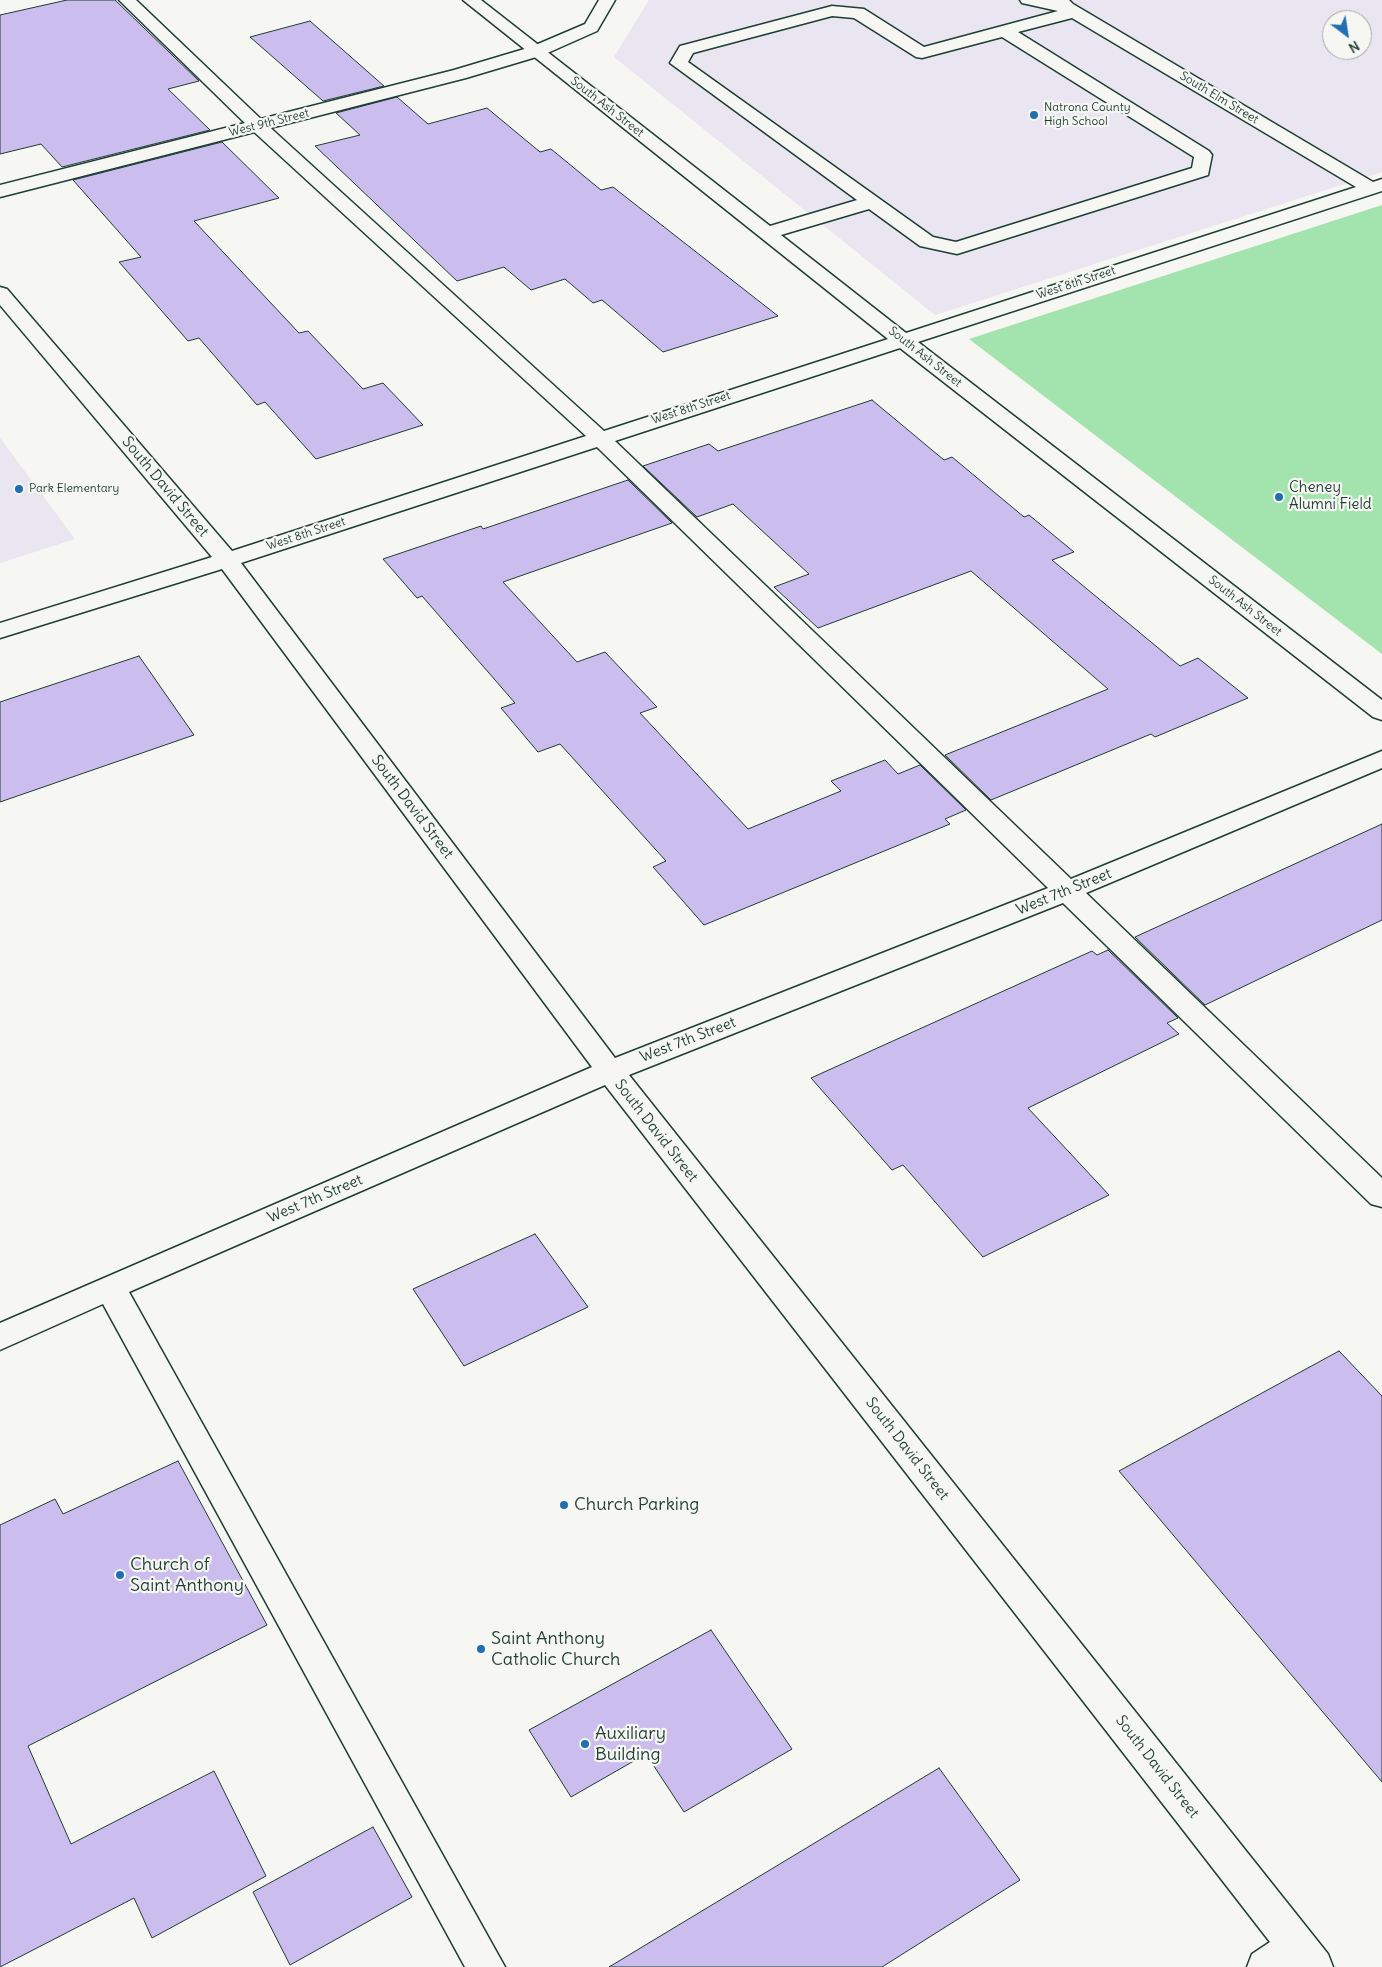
<!DOCTYPE html>
<style>
body{margin:0}
#map{position:relative;width:1382px;height:1967px;overflow:hidden;background:#f6f6f2;font-family:Delius,sans-serif}
canvas{display:block}
.north{position:absolute;left:1322px;top:10px;width:50px;height:50px;box-sizing:border-box;background:#f6f6f2;border:1px solid #a0aca6;border-radius:50%;rotate:149deg;font-size:14px;font-weight:700;line-height:20px;text-align:center;color:#1f3d34}
.north::after{content:'';display:block;margin:auto;width:18px;height:22px;background:#1f6fb2;clip-path:polygon(50% 0,100% 100%,50% 72%,0 100%)}
</style>
<div id="map">
<canvas width="1382" height="1967"></canvas>
<div class="north">N</div>
</div>
<script>
const g = document.querySelector('canvas').getContext('2d');
g.lineJoin = 'round';
function paint(path, color) {
  g.fillStyle = color;
  g.fill(path, 'evenodd');
}
function toPath(rows) {
  const path = new Path2D();
  for (const r of rows) {
    path.moveTo(r[0], r[1]);
    for (let i = 2; i < r.length; i += 2) path.lineTo(r[i], r[i + 1]);
  }
  return path;
}
function trace(path, color, width, dash) {
  g.strokeStyle = color;
  g.lineWidth = width;
  g.lineCap = dash ? 'butt' : 'round';
  g.setLineDash(dash || []);
  g.stroke(path);
}
function write(font, color, halo, rows, align = 'center') {
  g.font = font + ' Delius,sans-serif';
  g.lineWidth = 4.5;
  g.setLineDash([]);
  g.textBaseline = 'middle';
  g.strokeStyle = halo;
  g.fillStyle = color;
  for (const [text, x, y, turn = 0] of rows) {
    g.save();
    g.translate(x, y);
    g.rotate((+turn || 0) * Math.PI / 180);
    g.textAlign = isNaN(turn) ? turn : align;
    if (halo) g.strokeText(text, 0, 0);
    g.fillText(text, 0, 0);
    g.restore();
  }
}
paint(toPath([
 [649,0,1382,0,1382,172,935,315,614,57],
 [1332,20,1362,20,1362,50,1332,50],
 [0,438,75,539,0,563]
]), '#e9e5f1');
paint(toPath([
 [1382,205,1382,654,969,339]
]), '#a3e3ad');
const building = toPath([
 [67,0,115,0,199,81,168,89,210,130,62,167,41,144,0,154,0,15,67,0],
 [310,21,384,86,323,101,250,37,310,21],
 [397,97,428,124,487,108,540,152,551,149,601,190,613,187,778,316,663,352,602,300,593,303,565,279,531,290,504,267,457,281,315,146,360,135,336,113,397,97],
 [222,142,279,198,194,221,299,333,308,331,363,389,383,383,423,425,316,459,265,402,257,405,199,338,188,341,119,262,141,257,73,180,222,142],
 [872,400,944,460,952,457,1024,517,1029,515,1074,552,1052,560,1180,666,1198,658,1248,698,1155,737,1151,734,991,800,945,755,1108,689,971,571,818,628,774,587,809,574,733,504,697,517,643,466,709,444,718,451,872,400],
 [628,480,672,523,503,582,577,662,605,652,657,707,640,713,748,829,841,791,831,781,885,760,898,774,920,765,966,810,945,819,950,824,704,925,653,867,666,861,560,744,538,752,501,708,515,703,422,596,417,598,383,559,481,526,483,529,628,480],
 [139,656,194,735,0,802,0,702,139,656],
 [1382,824,1382,920,1205,1005,1135,937,1382,824],
 [1108,950,1178,1018,1167,1023,1179,1034,1028,1108,1109,1195,983,1257,903,1165,892,1170,811,1078,1092,951,1097,955,1108,950],
 [535,1234,588,1307,464,1366,413,1289,535,1234],
 [1339,1351,1382,1396,1382,1782,1119,1471,1339,1351],
 [178,1461,267,1625,28,1746,71,1844,214,1771,266,1876,152,1938,134,1898,0,1967,0,1525,55,1499,63,1514,178,1461],
 [711,1630,792,1749,684,1812,646,1754,571,1797,529,1730,711,1630],
 [939,1768,1020,1880,882,1967,609,1967,939,1768],
 [373,1827,412,1897,290,1965,253,1892,373,1827]
]);
paint(building, '#cbbdee');
trace(building, '#1f3d34', 1);
const minor = toPath([
 [119,0,136,0,264,122,604,431,888,339,463,0,481,0,770,226,857,200,670,63,680,46,832,6,864,9,924,47,1058,11,1022,3,1020,0,1069,0,1073,4,1373,182,1382,179,1382,191,918,342,1382,700,1382,720,1373,717,900,348,615,441,1071,879,1382,751,1382,768,1086,893,1382,1178,1382,1207,1371,1204,1063,903,629,1075,1328,1954,1333,1967,1247,1967,1252,1954,1270,1942,605,1085,129,1292,505,1967,465,1967,103,1304,0,1350,0,1323,592,1067,222,569,0,638,0,623,212,557,0,305,0,287,7,289,232,551,586,436,252,130,119,0],
 [832,16,854,18,916,57,922,58,1002,37,1194,157,1192,168,956,242,933,237,688,62,693,53,832,16],
 [1072,18,1356,187,906,333,781,235,869,209,920,246,957,254,1208,175,1212,155,1209,151,1018,32,1072,18],
 [597,447,1048,888,615,1058,241,563,597,447]
]);
const major = toPath([
 [599,0,615,0,597,31,543,55,466,78,0,197,0,185,454,70,531,47,585,24,599,0]
]);
trace(minor, '#1f3d34', 3);
trace(major, '#1f3d34', 3);
paint(minor, '#f6f6f2');
paint(major, '#f6f6f2');
for (const [x, y, r, color] of [
 [1034,115,5,"#1f6fb2"],
 [19,489,5,"#1f6fb2"],
 [1279,497,5,"#1f6fb2"],
 [564,1505,5,"#1f6fb2"],
 [120,1575,5,"#1f6fb2"],
 [481,1649,5,"#1f6fb2"],
 [585,1744,5,"#1f6fb2"]
]) {
  const dot = new Path2D();
  dot.arc(x, y, r, 0, 2 * Math.PI);
  g.fillStyle = color;
  g.fill(dot);
  trace(dot, '#f6f6f2', 2);
}
write('12px', '#1f3d34', '#f6f6f2', [
 ["South Elm Street",1219,98,31],
 ["South Ash Street",607,107,38],
 ["West 9th Street",269,123,-14],
 ["West 8th Street",1076,283,-18],
 ["South Ash Street",925,357,38],
 ["West 8th Street",691,408,-18],
 ["West 8th Street",306,534,-18],
 ["South Ash Street",1245,606,38]
]);
write('12px', '#1f3d34', '#f6f6f2', [
 ["Natrona County",1044,108],
 ["High School",1044,122],
 ["Park Elementary",29,489]
], 'left');
write('15px', '#1f3d34', '#f6f6f2', [
 ["South David Street",165,487,50],
 ["South David Street",412,807,53],
 ["West 7th Street",1064,892,-22],
 ["West 7th Street",688,1040,-21],
 ["South David Street",656,1131,52],
 ["West 7th Street",315,1199,-23],
 ["South David Street",907,1449,52],
 ["South David Street",1157,1767,52]
]);
write('15px', '#1f3d34', '#f6f6f2', [
 ["Cheney",1289,488],
 ["Alumni Field",1289,505]
], 'left');
write('18px', '#1f3d34', '#f6f6f2', [
 ["Church Parking",574,1505],
 ["Church of",130,1565],
 ["Saint Anthony",130,1586],
 ["Saint Anthony",491,1639],
 ["Catholic Church",491,1660],
 ["Auxiliary",595,1734],
 ["Building",595,1755]
], 'left');
</script>
